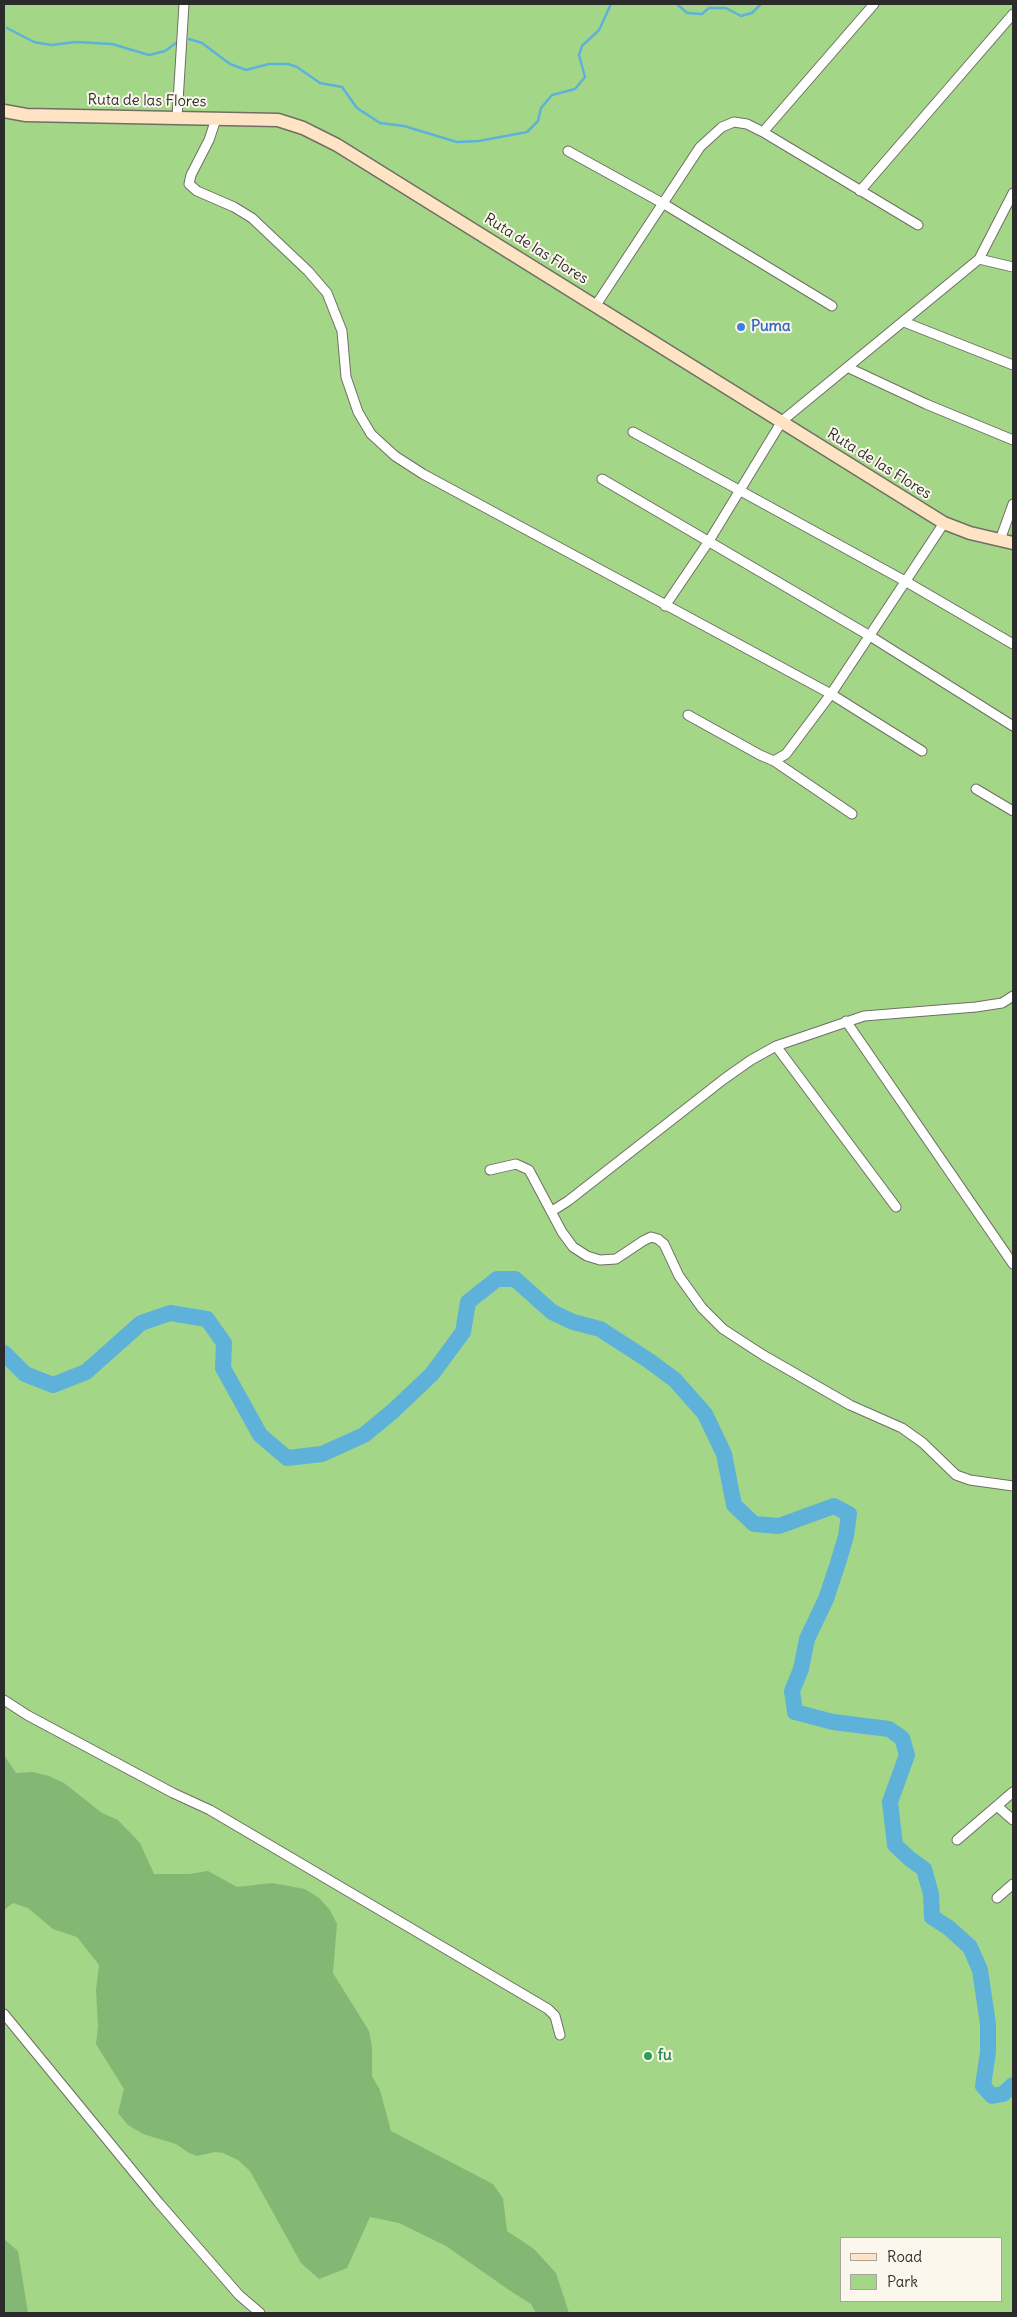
<!DOCTYPE html>
<style>
body{margin:0}
#map{position:relative;width:1017px;height:2317px;overflow:hidden;background:#f1ead1;font-family:Delius,sans-serif}
canvas{display:block}
.frame{position:absolute;inset:0;border:5px solid #2b2b2b;pointer-events:none}
.legend{position:absolute;left:840px;top:2237px;width:162px;height:65px;box-sizing:border-box;background:#fbf7ec;border:1px solid #a8a59f;margin:0;padding:6px 9px;list-style:none;font-size:15px;color:#2b2b2b}
.legend li{display:flex;align-items:center;gap:10px;height:25px}
.legend b{width:25px;border:1px solid #a8a59f}
</style>
<div id="map">
<canvas width="1017" height="2317"></canvas>
<div class="frame"></div>
<ul class="legend">
<li><b style="height:6px;background:#fee4c5"></b>Road</li>
<li><b style="height:14px;background:#a3d787"></b>Park</li>
</ul>
</div>
<script>
const g = document.querySelector('canvas').getContext('2d');
g.lineJoin = 'round';
function paint(path, color) {
  g.fillStyle = color;
  g.fill(path, 'evenodd');
}
function toPath(rows) {
  const path = new Path2D();
  for (const r of rows) {
    path.moveTo(r[0], r[1]);
    for (let i = 2; i < r.length; i += 2) path.lineTo(r[i], r[i + 1]);
  }
  return path;
}
function trace(path, color, width, dash) {
  g.strokeStyle = color;
  g.lineWidth = width;
  g.lineCap = dash ? 'butt' : 'round';
  g.setLineDash(dash || []);
  g.stroke(path);
}
function write(font, color, halo, rows, align = 'center') {
  g.font = font + ' Delius,sans-serif';
  g.lineWidth = 4;
  g.setLineDash([]);
  g.textBaseline = 'middle';
  g.strokeStyle = halo;
  g.fillStyle = color;
  for (const [text, x, y, turn = 0] of rows) {
    g.save();
    g.translate(x, y);
    g.rotate((+turn || 0) * Math.PI / 180);
    g.textAlign = isNaN(turn) ? turn : align;
    if (halo) g.strokeText(text, 0, 0);
    g.fillText(text, 0, 0);
    g.restore();
  }
}
paint(toPath([
 [4,4,1013,4,1013,2313,4,2313],
 [841,2238,1001,2238,1001,2301,841,2301]
]), '#a3d787');
paint(toPath([
 [4,1755,16,1773,33,1772,49,1776,64,1783,102,1813,118,1820,140,1843,154,1874,189,1874,208,1871,237,1887,272,1883,305,1889,319,1898,330,1910,337,1924,333,1973,369,2031,372,2047,372,2076,380,2090,391,2131,493,2184,503,2198,507,2231,534,2249,556,2273,569,2313,536,2313,531,2304,509,2290,446,2246,399,2223,370,2217,347,2268,319,2279,301,2263,250,2171,238,2160,223,2153,215,2152,197,2156,189,2153,176,2144,143,2134,128,2125,118,2113,124,2089,96,2044,98,2026,96,1990,99,1965,77,1937,53,1929,28,1908,13,1903,4,1910],
 [4,2239,18,2251,28,2313,4,2313]
]), '#82b874');
trace(toPath([
 [677,4,687,13,702,14,709,8,726,8,741,16,752,13,761,4],
 [7,28,34,42,51,45,76,42,112,44,149,55,165,51,176,43],
 [189,39,202,43,230,64,246,70,269,64,288,64,297,67,320,83,342,87,357,108,380,123,404,126,457,142,479,141,527,132,538,121,541,108,552,95,575,89,585,77,579,55,582,46,599,30,611,4]
]), '#5eb2da', 2.5);
trace(toPath([
 [4,1353,25,1374,53,1385,86,1372,141,1323,170,1313,207,1319,224,1343,223,1368,260,1435,287,1458,322,1454,364,1435,393,1411,432,1374,463,1332,468,1302,497,1279,515,1279,552,1312,573,1322,600,1329,648,1360,675,1380,705,1414,724,1454,734,1505,754,1524,779,1526,834,1506,849,1514,846,1536,838,1563,826,1599,807,1639,801,1669,792,1691,795,1712,833,1722,889,1729,902,1738,907,1755,890,1802,895,1845,910,1859,924,1869,931,1894,932,1917,949,1928,970,1947,980,1970,988,2024,988,2052,983,2086,992,2096,1003,2094,1013,2085]
]), '#5eb2da', 16);
const minor = toPath([
 [177,118,184,4],
 [216,119,209,140,191,175,189,184,197,191,234,207,252,218,308,271,327,293,342,331,346,377,358,412,371,434,395,456,423,474,831,694,922,751],
 [763,132,874,4],
 [568,151,664,204,832,306],
 [860,191,1013,14],
 [979,259,1013,193],
 [596,305,700,147,722,127,734,122,747,124,763,132,918,225],
 [904,322,1013,365],
 [849,368,926,404,1013,440],
 [633,432,905,581,1013,644],
 [602,479,870,636,1013,726],
 [1000,540,1013,504],
 [665,606,709,541,782,421,979,259,1013,267],
 [688,715,760,755,774,761,786,754,831,694,944,523],
 [774,761,852,814],
 [976,789,1013,811],
 [846,1021,1013,1264],
 [776,1046,896,1207],
 [490,1170,516,1164,529,1170,562,1232,573,1247,587,1256,600,1260,616,1259,643,1241,651,1237,658,1239,664,1244,679,1276,702,1308,723,1329,763,1355,850,1405,902,1428,923,1443,956,1475,970,1480,1013,1486],
 [552,1211,568,1201,724,1079,751,1060,776,1046,864,1016,976,1007,1002,1003,1013,996],
 [4,1700,27,1715,173,1793,210,1810,548,2009,555,2016,560,2035],
 [997,1806,1013,1820],
 [957,1840,1013,1792],
 [997,1898,1013,1884],
 [4,2014,159,2203,239,2295,260,2313]
]);
const secondary = toPath([
 [4,111,26,115,278,120,303,128,337,145,944,523,970,533,1013,543]
]);
trace(minor, '#706e65', 11);
trace(secondary, '#706e65', 15);
trace(minor, '#fff', 9);
trace(secondary, '#fee4c5', 12);
for (const [x, y, r, color] of [
 [741,327,5,"#3f7fe0"],
 [648,2056,5,"#2e9e5b"]
]) {
  const dot = new Path2D();
  dot.arc(x, y, r, 0, 2 * Math.PI);
  g.fillStyle = color;
  g.fill(dot);
  trace(dot, '#fbf7ec', 2);
}
write('15px', '#2b2b2b', '#fbf7ec', [
 ["Ruta de las Flores",147,101,1],
 ["Ruta de las Flores",536,249,32],
 ["Ruta de las Flores",879,464,32]
]);
write('bold 15px', '#366cbe', '#fbf7ec', [
 ["Puma",751,327]
], 'left');
write('bold 15px', '#27864d', '#fbf7ec', [
 ["fu",658,2056]
], 'left');
</script>
